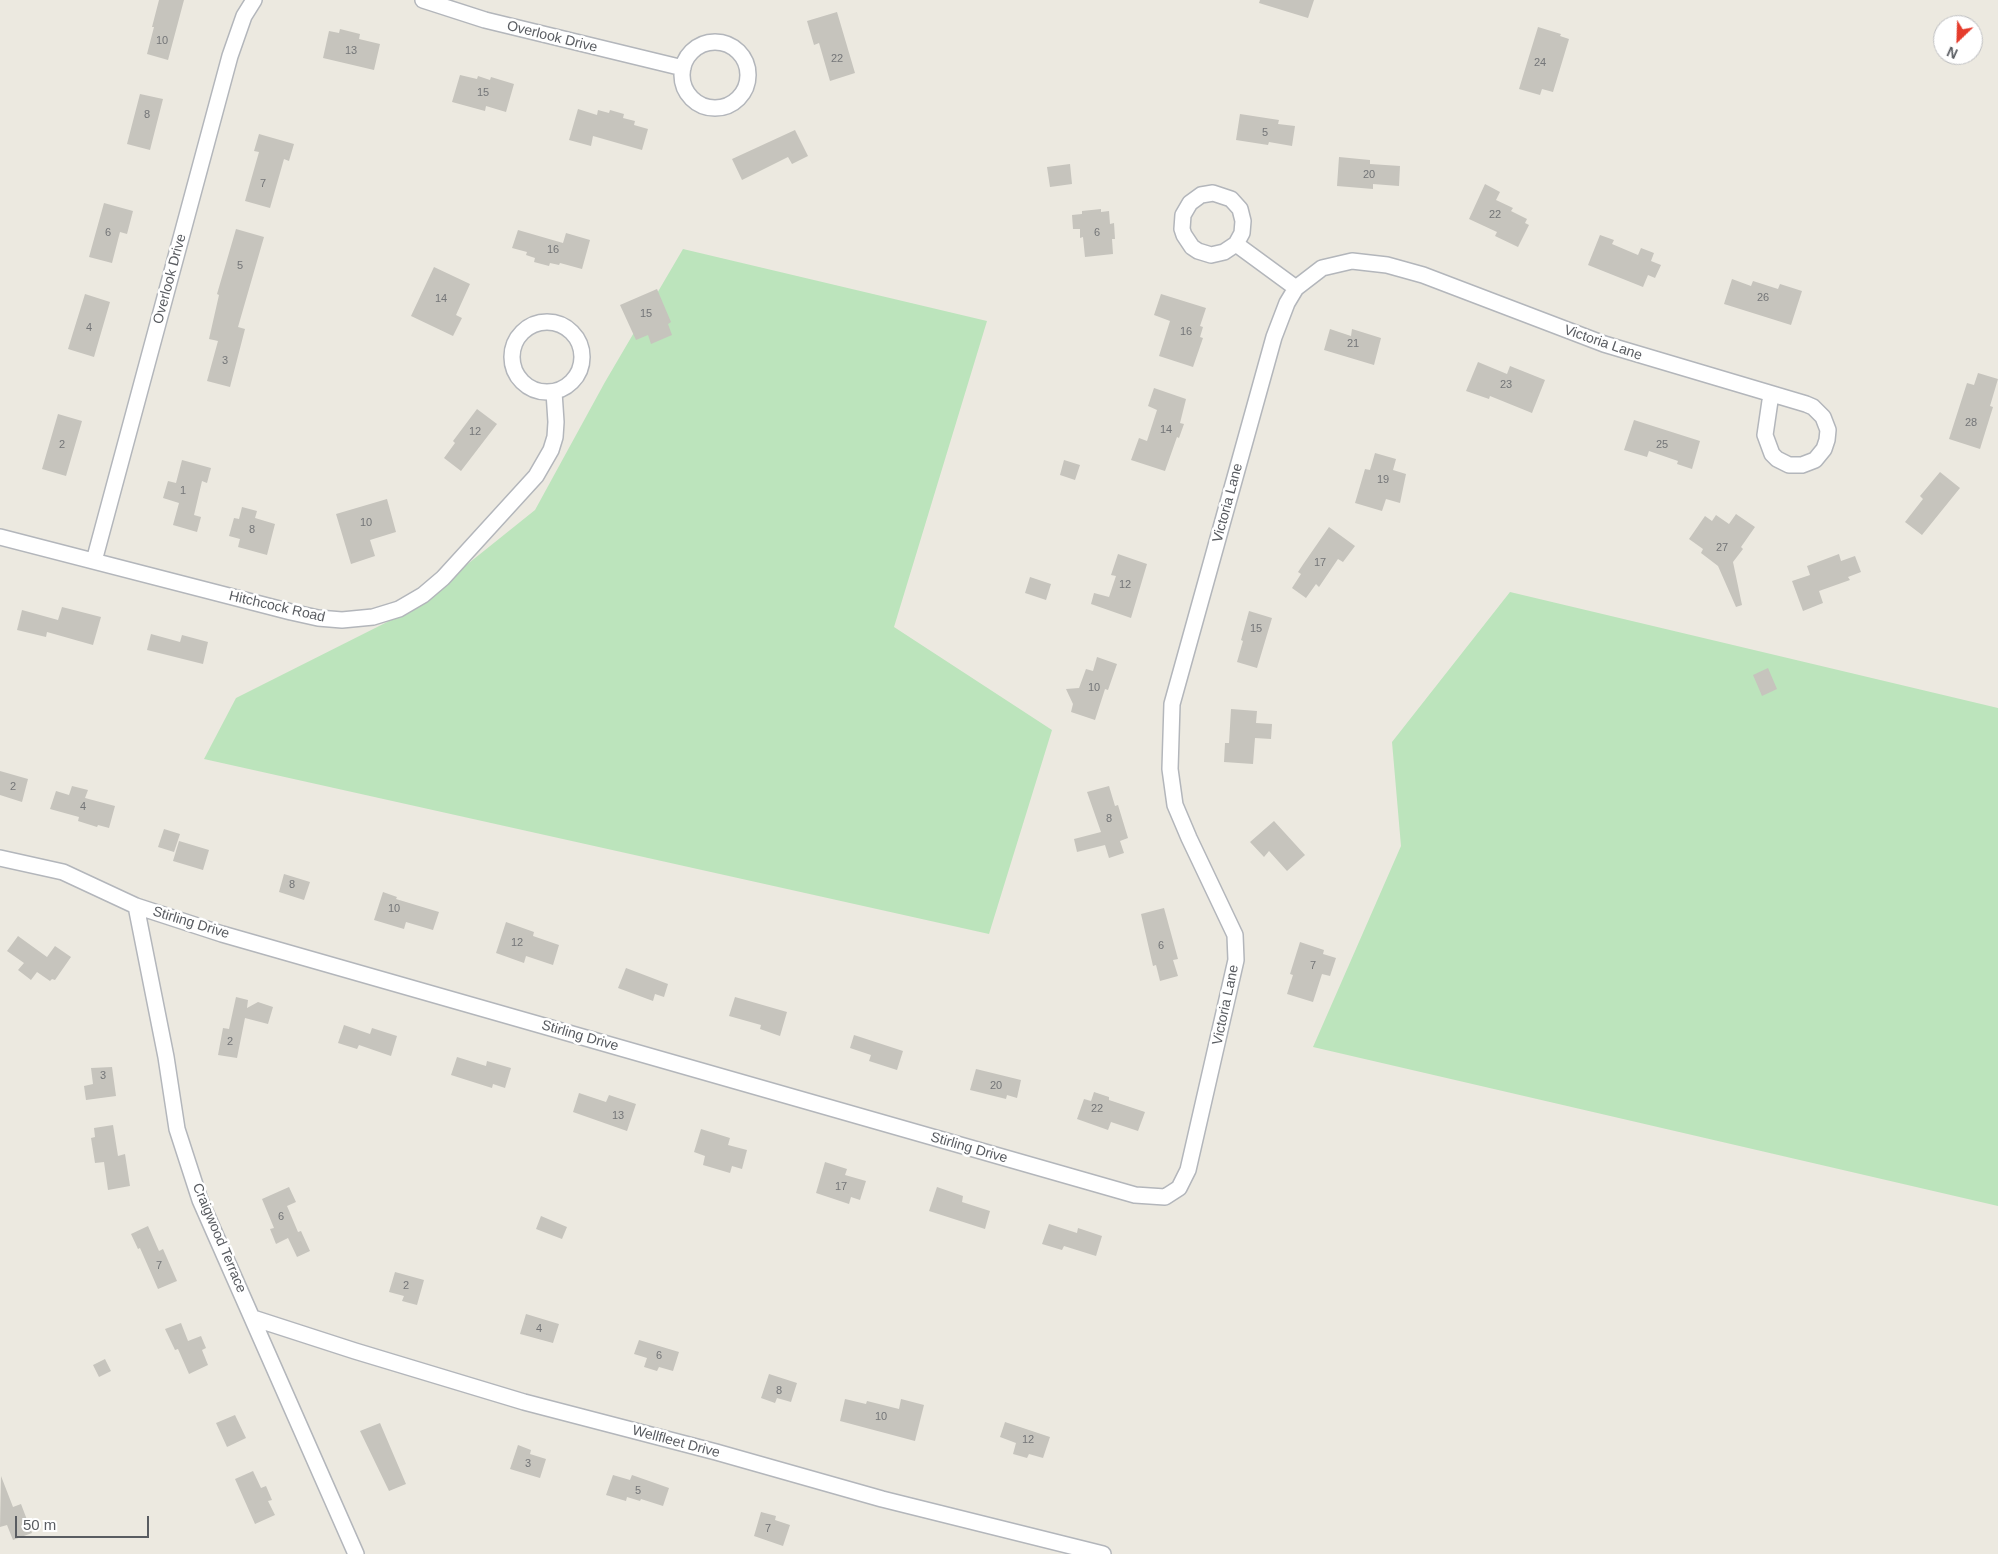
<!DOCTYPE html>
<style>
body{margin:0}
#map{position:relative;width:1998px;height:1554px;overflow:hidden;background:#ece9e0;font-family:Arial,sans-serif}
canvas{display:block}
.north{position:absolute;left:1933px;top:15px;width:50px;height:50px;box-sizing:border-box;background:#fff;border:1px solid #bdbec0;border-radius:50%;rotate:204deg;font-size:14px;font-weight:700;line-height:20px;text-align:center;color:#595c61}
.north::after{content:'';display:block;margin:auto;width:18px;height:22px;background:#e53c2c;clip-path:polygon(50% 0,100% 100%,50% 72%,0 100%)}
.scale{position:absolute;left:15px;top:1516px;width:134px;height:22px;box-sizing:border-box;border:2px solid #595c61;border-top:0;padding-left:6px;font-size:15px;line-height:18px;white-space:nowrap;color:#595c61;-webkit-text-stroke:4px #fff;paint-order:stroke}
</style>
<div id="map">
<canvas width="1998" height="1554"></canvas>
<div class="north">N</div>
<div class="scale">50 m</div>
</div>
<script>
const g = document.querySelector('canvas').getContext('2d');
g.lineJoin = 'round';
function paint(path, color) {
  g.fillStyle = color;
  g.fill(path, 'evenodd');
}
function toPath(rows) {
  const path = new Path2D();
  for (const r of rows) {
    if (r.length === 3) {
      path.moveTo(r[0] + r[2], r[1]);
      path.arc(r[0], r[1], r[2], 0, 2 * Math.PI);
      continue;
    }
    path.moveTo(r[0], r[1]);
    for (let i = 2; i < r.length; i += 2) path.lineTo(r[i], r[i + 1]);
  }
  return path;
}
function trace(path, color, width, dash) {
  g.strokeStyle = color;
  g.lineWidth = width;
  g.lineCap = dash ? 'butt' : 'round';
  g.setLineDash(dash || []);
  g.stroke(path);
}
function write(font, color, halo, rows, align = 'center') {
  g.font = font + ' Arial,sans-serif';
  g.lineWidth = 5;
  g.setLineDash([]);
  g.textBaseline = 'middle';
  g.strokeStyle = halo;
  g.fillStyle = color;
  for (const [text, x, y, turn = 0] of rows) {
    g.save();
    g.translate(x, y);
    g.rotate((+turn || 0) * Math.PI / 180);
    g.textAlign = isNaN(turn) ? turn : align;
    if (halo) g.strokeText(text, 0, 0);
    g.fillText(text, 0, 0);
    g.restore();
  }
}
paint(toPath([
 [683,249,987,321,894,627,1052,730,989,934,204,759,236,698,409,611,535,510,605,382],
 [1510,592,1998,708,1998,1206,1313,1047,1401,846,1392,742]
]), '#bce4bc');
paint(toPath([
 [159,0,184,0,168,60,147,54,154,27,152,27],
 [1260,0,1314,0,1308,18,1259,3],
 [837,12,855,73,830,81,819,43,814,45,807,21],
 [1538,27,1561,34,1560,36,1569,39,1553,92,1542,89,1540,95,1519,89],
 [340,29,360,34,359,39,380,44,374,70,323,58,329,31,339,33],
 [460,75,477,79,478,76,490,80,491,77,514,84,506,112,486,106,485,111,452,102],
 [140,94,163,99,150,150,127,144],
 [578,109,597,115,598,110,609,113,610,110,624,114,623,118,635,121,634,125,648,129,642,150,593,136,591,146,569,140],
 [1240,114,1279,120,1278,124,1295,126,1292,146,1269,142,1268,145,1236,140],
 [795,130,808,156,792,164,788,157,742,180,732,159],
 [259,134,294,144,289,161,284,159,270,208,245,201,259,152,254,151],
 [1339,157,1370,160,1370,164,1400,166,1399,186,1373,184,1373,189,1337,186],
 [1070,164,1072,184,1050,187,1047,167],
 [1485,184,1500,192,1496,200,1513,208,1511,211,1527,219,1525,223,1529,225,1518,247,1495,236,1497,232,1469,219],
 [104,203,133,211,127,234,120,232,112,263,89,257],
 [1101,209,1101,212,1109,211,1110,224,1114,223,1115,239,1112,239,1113,254,1085,257,1083,237,1080,238,1080,229,1073,229,1072,215,1082,214,1082,211],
 [236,229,264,237,238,327,245,329,230,387,207,381,218,341,209,339,219,295,217,294],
 [518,230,563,243,566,233,590,240,582,269,560,263,559,265,550,263,549,266,534,262,535,258,526,255,527,252,512,248],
 [1600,235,1614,240,1612,244,1638,255,1641,248,1654,253,1651,261,1661,265,1655,278,1648,275,1643,287,1588,265],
 [434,267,470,284,456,315,462,318,453,336,411,316],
 [1732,279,1751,286,1753,281,1778,289,1780,284,1802,291,1791,325,1724,304],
 [657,289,671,322,668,324,672,335,651,344,648,335,636,340,620,305],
 [85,294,110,302,94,357,68,349],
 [1161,294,1206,308,1200,326,1203,327,1200,337,1203,338,1193,367,1159,356,1170,321,1154,315],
 [1330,329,1351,336,1352,329,1381,338,1374,365,1324,350],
 [1478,362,1507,374,1510,366,1545,380,1532,413,1490,396,1489,399,1466,391],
 [1978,373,1998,379,1990,406,1993,407,1980,449,1949,439,1967,383,1974,385],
 [1154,388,1186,399,1180,423,1184,424,1179,438,1177,437,1165,471,1131,460,1139,438,1147,441,1157,410,1148,406],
 [477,409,497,424,461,471,444,458,455,443,453,441],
 [58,414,82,421,66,476,42,469],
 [1634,420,1700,441,1692,469,1677,464,1678,461,1649,451,1647,457,1624,450],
 [1375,453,1396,459,1393,470,1406,474,1400,503,1386,499,1382,511,1355,503,1365,469,1370,470],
 [182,460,211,468,207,483,202,481,194,515,201,517,197,532,173,525,179,503,163,498,168,481,176,483],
 [1064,460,1080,465,1075,480,1060,475],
 [1940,472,1960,488,1922,535,1905,522,1923,499,1920,496],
 [387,499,396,532,370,540,375,556,351,564,336,514],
 [242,507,257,511,255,518,275,524,267,555,238,547,240,539,229,536,234,518,239,519],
 [1736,514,1755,527,1741,547,1743,549,1733,562,1742,605,1736,607,1718,566,1701,553,1703,549,1689,539,1705,516,1712,521,1716,515,1729,524],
 [1329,527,1355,546,1343,562,1338,559,1319,587,1316,584,1306,598,1292,588,1301,574,1298,572,1304,563],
 [1118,554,1147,564,1131,618,1091,604,1094,593,1109,597,1116,576,1111,575],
 [1839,554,1841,561,1855,556,1861,572,1848,577,1850,580,1819,591,1823,603,1803,611,1792,581,1810,575,1807,566],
 [1030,577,1051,584,1046,600,1025,593],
 [62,607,101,617,93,645,47,632,46,637,17,630,22,610,58,620],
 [1249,611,1272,618,1257,668,1237,662,1243,641,1241,640],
 [151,634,180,642,182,635,208,642,203,664,147,650],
 [1097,657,1117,664,1108,690,1105,689,1095,720,1071,712,1073,704,1066,689,1079,688,1086,669,1093,671],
 [1768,668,1777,689,1762,696,1753,675],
 [1231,709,1257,711,1256,723,1272,724,1271,739,1255,738,1253,764,1224,762,1225,743,1229,743],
 [0,771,28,779,22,802,0,795],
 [72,786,88,790,85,798,115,806,109,828,98,825,97,827,78,821,79,817,50,809,56,791,69,795],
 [1109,786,1115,806,1118,805,1128,838,1120,841,1124,853,1109,858,1105,845,1077,852,1074,839,1101,832,1087,792],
 [1274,821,1305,855,1287,871,1269,851,1264,857,1250,842],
 [164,829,180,834,174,852,158,847],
 [179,841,209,850,203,870,173,861],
 [284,874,310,882,304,900,279,892],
 [383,892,397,897,396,899,439,912,433,930,406,922,404,929,374,920],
 [1164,908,1178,959,1173,960,1178,976,1160,981,1156,965,1153,966,1141,914],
 [506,922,534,932,533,936,559,945,553,965,526,956,524,963,496,953],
 [18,936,47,957,55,946,71,957,55,980,52,979,50,981,37,972,31,980,18,970,24,963,7,951],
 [1300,942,1324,950,1323,954,1336,958,1330,976,1322,974,1313,1002,1287,994,1293,975,1290,974],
 [626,968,668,984,664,997,655,994,653,1001,618,988],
 [236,997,248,1000,247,1008,258,1002,273,1007,268,1024,245,1018,237,1058,218,1055,223,1028,229,1029],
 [735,997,787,1012,780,1036,760,1029,761,1025,729,1016],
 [344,1025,370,1034,372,1028,397,1036,391,1056,359,1045,357,1049,338,1043],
 [854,1035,903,1051,897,1070,869,1061,871,1055,850,1048],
 [457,1057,486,1066,487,1061,511,1068,505,1088,493,1084,492,1088,451,1075],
 [112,1067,116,1096,86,1100,84,1086,93,1084,91,1068],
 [976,1069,1021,1080,1017,1098,1007,1095,1006,1099,970,1090],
 [1094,1092,1109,1097,1109,1100,1145,1112,1138,1131,1111,1122,1108,1130,1077,1119,1084,1099,1091,1101],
 [579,1093,606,1102,609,1095,636,1104,627,1131,573,1112],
 [113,1125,118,1156,125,1154,130,1186,108,1190,104,1162,95,1163,91,1138,95,1137,94,1128],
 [701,1129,730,1138,728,1145,747,1150,742,1169,732,1166,730,1173,703,1165,705,1156,694,1152],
 [825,1162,847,1169,845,1175,866,1181,860,1200,851,1197,849,1204,816,1193],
 [289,1187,296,1202,287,1206,298,1232,301,1231,310,1251,297,1257,288,1238,276,1244,270,1229,274,1228,262,1199],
 [937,1187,963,1196,962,1202,990,1211,985,1229,929,1211],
 [541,1216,567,1227,562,1239,536,1229],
 [1049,1224,1077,1233,1078,1228,1102,1236,1096,1256,1064,1246,1062,1250,1042,1244],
 [148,1226,159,1251,163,1249,177,1281,158,1289,140,1248,138,1249,131,1234],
 [395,1272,424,1280,417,1305,402,1301,404,1296,389,1292],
 [526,1314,559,1324,553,1343,520,1334],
 [181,1323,188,1341,201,1336,206,1348,202,1350,208,1365,189,1374,178,1349,175,1350,165,1329],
 [639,1340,679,1352,673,1371,659,1367,657,1371,644,1367,647,1358,634,1354],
 [105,1359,111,1371,99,1377,93,1365],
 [769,1374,797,1383,791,1402,777,1398,775,1403,761,1398],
 [845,1399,866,1404,867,1401,899,1409,901,1399,924,1405,915,1441,840,1421],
 [235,1415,246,1438,227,1447,216,1423],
 [1005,1422,1050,1437,1043,1458,1029,1454,1027,1458,1013,1454,1016,1443,1000,1437],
 [380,1423,406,1484,389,1491,360,1431],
 [518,1445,531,1450,530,1454,546,1459,540,1478,510,1469],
 [253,1471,261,1488,266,1486,272,1500,268,1501,275,1515,255,1524,235,1479],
 [613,1475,630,1480,632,1475,669,1488,663,1506,641,1499,640,1501,627,1497,626,1501,606,1495],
 [1,1476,13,1507,21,1504,32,1533,13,1540,7,1525,0,1527],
 [761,1512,776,1516,775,1520,790,1525,783,1546,754,1536]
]), '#c6c4bd');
const street = toPath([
 [423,0,485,20,683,68],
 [715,75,33],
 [1236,244,1242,233,1243,221,1240,209,1231,199,1213,193,1201,195,1190,203,1183,215,1182,229,1184,235,1192,247,1198,251,1211,255,1224,252,1236,244,1296,288],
 [547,357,35],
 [0,537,291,612,318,618,342,620,373,617,399,609,423,595,443,578,536,476,551,450,555,437,556,422,554,392],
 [94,561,230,56,244,16,254,0],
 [0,858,63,872,136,906,222,934,1135,1195,1165,1197,1179,1188,1188,1170,1236,960,1235,935,1189,838,1175,805,1170,769,1172,704,1274,337,1287,303,1296,288,1322,268,1352,261,1387,265,1423,275,1604,344,1806,404,1813,407,1823,417,1828,430,1827,440,1824,449,1815,460,1802,465,1789,465,1777,459,1772,454,1765,435,1771,394],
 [136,906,166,1057,177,1129,200,1200,356,1554],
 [253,1318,355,1351,524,1402,716,1452,882,1499,1103,1554]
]);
trace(street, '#b3b6bb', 18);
trace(street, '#fff', 15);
write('11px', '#747678', null, [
 ["10",162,41],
 ["13",351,51],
 ["22",837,59],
 ["24",1540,63],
 ["15",483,93],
 ["8",147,115],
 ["5",1265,133],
 ["20",1369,175],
 ["7",263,184],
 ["22",1495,215],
 ["6",108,233],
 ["6",1097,233],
 ["16",553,250],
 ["5",240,266],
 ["26",1763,298],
 ["14",441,299],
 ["15",646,314],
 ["4",89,328],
 ["16",1186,332],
 ["21",1353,344],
 ["3",225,361],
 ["23",1506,385],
 ["28",1971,423],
 ["14",1166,430],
 ["12",475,432],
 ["2",62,445],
 ["25",1662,445],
 ["19",1383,480],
 ["1",183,491],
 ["10",366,523],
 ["8",252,530],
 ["27",1722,548],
 ["17",1320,563],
 ["12",1125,585],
 ["15",1256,629],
 ["10",1094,688],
 ["2",13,787],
 ["4",83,807],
 ["8",1109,819],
 ["8",292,885],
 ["10",394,909],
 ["12",517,943],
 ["6",1161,946],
 ["7",1313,966],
 ["2",230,1042],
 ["3",103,1076],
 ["20",996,1086],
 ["22",1097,1109],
 ["13",618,1116],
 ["17",841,1187],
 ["6",281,1217],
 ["7",159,1266],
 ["2",406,1286],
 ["4",539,1329],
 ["6",659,1356],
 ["8",779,1391],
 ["10",881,1417],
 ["12",1028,1440],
 ["3",528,1464],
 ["5",638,1491],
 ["7",768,1529]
]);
write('14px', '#595c61', '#fff', [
 ["Overlook Drive",552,37,14],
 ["Overlook Drive",170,279,-75],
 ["Victoria Lane",1603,343,19],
 ["Victoria Lane",1228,503,-75],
 ["Hitchcock Road",277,607,13],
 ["Stirling Drive",191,923,17],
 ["Victoria Lane",1226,1005,-78],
 ["Stirling Drive",580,1036,16],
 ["Stirling Drive",969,1148,16],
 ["Craigwood Terrace",219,1238,67],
 ["Wellfleet Drive",676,1442,15]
]);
</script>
